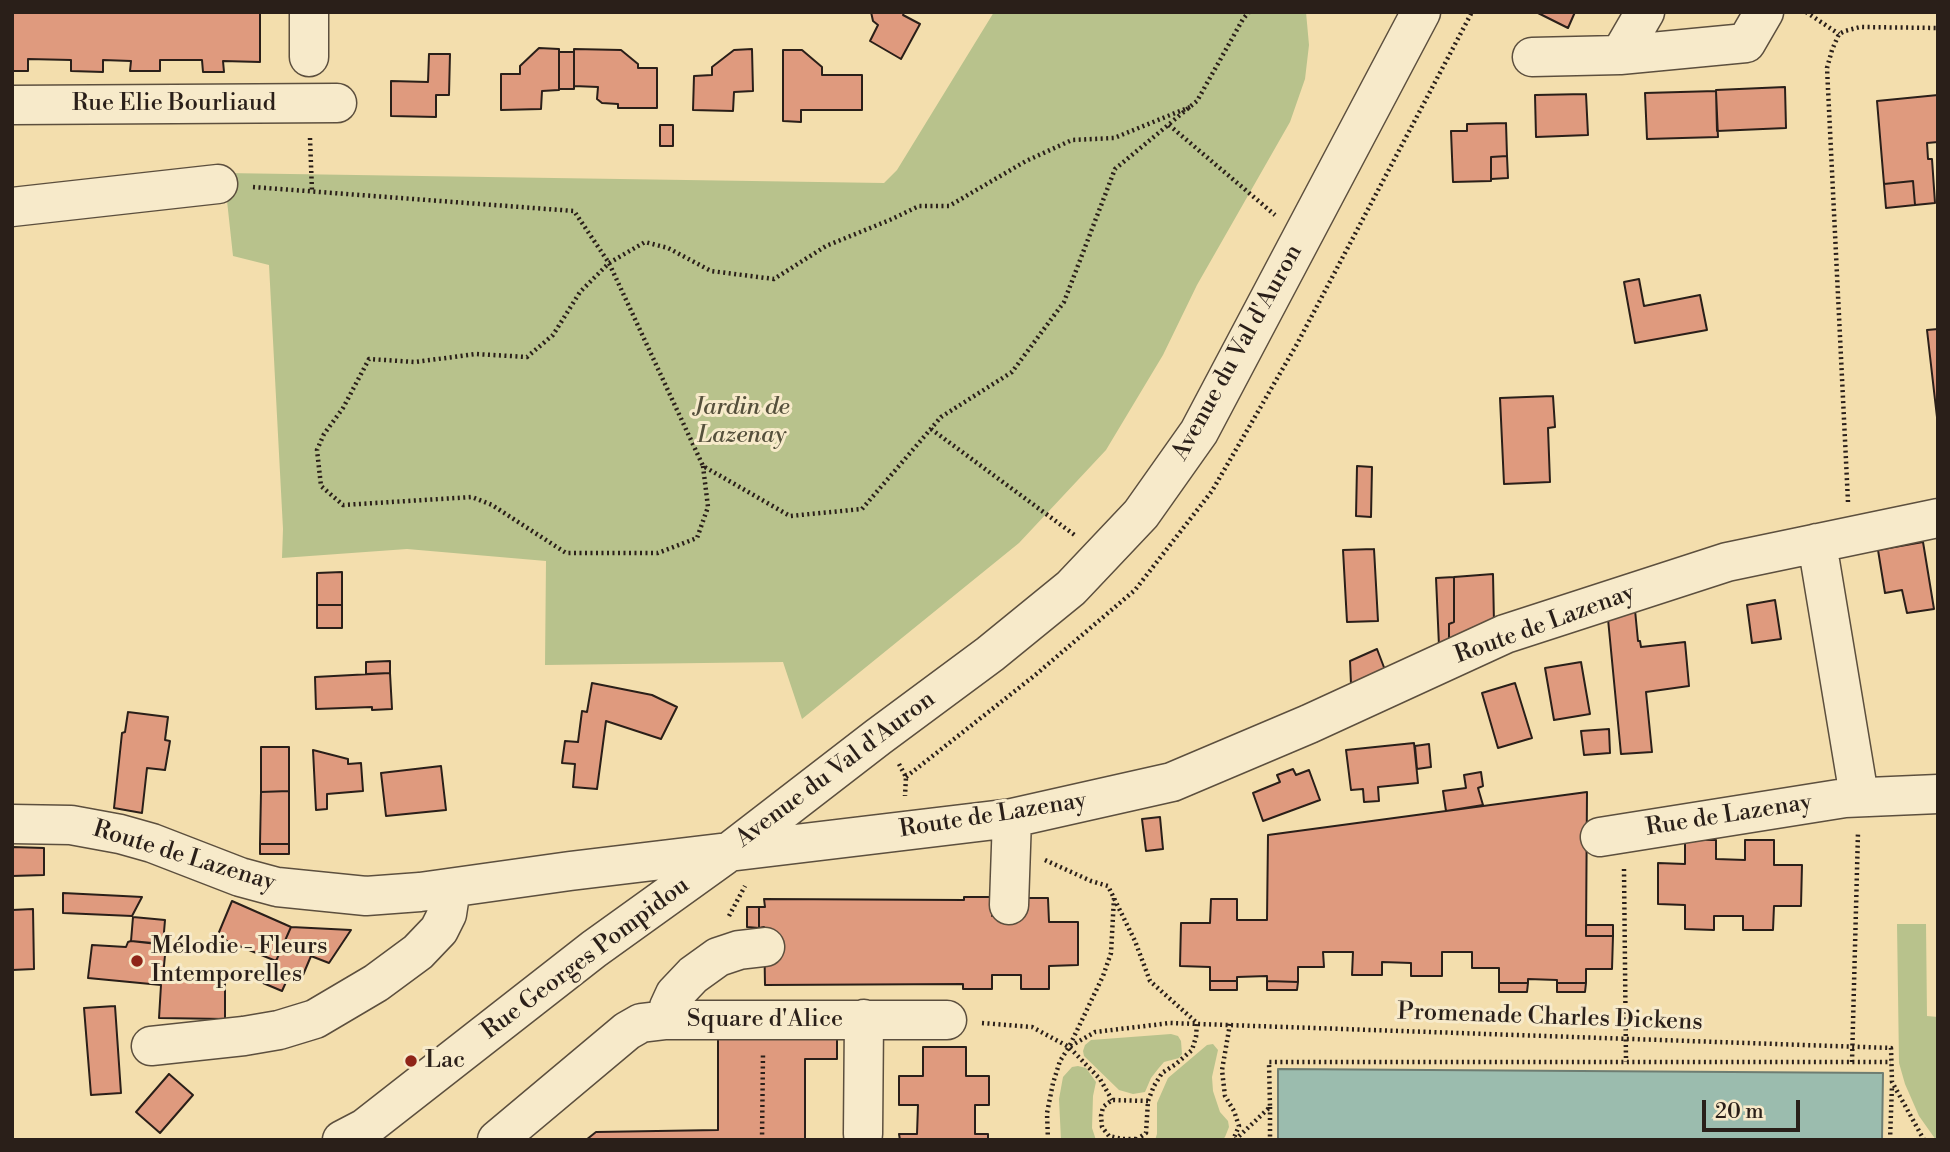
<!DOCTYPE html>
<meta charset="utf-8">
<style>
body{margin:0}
#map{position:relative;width:1950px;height:1152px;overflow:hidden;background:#f3dead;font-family:"Libre Bodoni",serif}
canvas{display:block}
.frame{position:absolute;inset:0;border:14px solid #2a1f19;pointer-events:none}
.scale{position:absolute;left:1702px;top:1100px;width:98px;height:32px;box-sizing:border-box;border:4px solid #2a1f19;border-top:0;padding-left:9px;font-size:21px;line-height:24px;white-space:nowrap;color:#2a1f19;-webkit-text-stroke:5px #f7eaca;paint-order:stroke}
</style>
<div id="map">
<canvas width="1950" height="1152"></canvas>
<div class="frame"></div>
<div class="scale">20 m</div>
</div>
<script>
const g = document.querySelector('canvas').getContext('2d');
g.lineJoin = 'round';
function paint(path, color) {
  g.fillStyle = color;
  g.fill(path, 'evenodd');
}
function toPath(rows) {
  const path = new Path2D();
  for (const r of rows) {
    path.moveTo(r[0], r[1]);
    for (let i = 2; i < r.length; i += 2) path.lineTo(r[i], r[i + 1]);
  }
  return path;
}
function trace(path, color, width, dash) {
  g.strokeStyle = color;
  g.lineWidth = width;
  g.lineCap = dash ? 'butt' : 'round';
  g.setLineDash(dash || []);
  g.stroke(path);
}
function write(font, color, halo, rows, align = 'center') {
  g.font = font + ' "Libre Bodoni",serif';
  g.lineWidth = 6;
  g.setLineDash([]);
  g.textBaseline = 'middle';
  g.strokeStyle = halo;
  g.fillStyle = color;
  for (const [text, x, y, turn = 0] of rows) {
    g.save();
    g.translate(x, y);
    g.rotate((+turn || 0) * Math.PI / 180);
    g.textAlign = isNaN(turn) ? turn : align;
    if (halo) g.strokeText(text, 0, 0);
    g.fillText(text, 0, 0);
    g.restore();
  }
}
paint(toPath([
 [994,12,1306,12,1309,45,1305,79,1290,122,1197,285,1163,355,1106,450,1019,543,802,719,783,662,545,665,546,561,407,549,282,558,283,529,269,265,233,256,224,173,884,183,897,170],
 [1897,924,1926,924,1927,1016,1938,1017,1938,1140,1936,1140,1919,1116,1905,1084,1899,1063],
 [1171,1034,1178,1036,1181,1041,1182,1054,1179,1058,1164,1062,1158,1069,1151,1078,1145,1092,1133,1094,1119,1090,1084,1056,1083,1051,1085,1045,1091,1040],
 [1213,1044,1218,1050,1212,1077,1213,1091,1220,1112,1228,1121,1229,1127,1225,1137,1222,1140,1155,1140,1157,1134,1157,1103,1168,1078,1207,1045],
 [1078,1066,1086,1068,1096,1082,1093,1096,1092,1128,1096,1140,1061,1140,1059,1099,1063,1077,1072,1067]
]), '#b8c28c');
const water = toPath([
 [1278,1069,1883,1073,1882,1140,1278,1140,1278,1069]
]);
paint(water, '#9bbcae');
trace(water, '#6e7d72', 2);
const building = toPath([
 [12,12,260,12,260,62,223,61,224,72,203,72,202,60,160,60,160,71,130,71,131,61,103,60,103,72,71,71,71,60,28,59,28,71,12,71,12,12],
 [871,12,905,12,903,15,920,24,901,59,870,41,878,25,873,21,871,12],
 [1536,12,1575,12,1568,28,1536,12],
 [539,48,559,49,559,90,542,91,541,109,501,110,501,74,520,74,520,66,539,48],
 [574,49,621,50,638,64,638,68,657,68,657,108,618,108,618,104,602,103,597,99,598,87,574,86,574,49],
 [752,49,753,91,734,92,733,111,693,110,694,76,712,75,712,67,734,50,752,49],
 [783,50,802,50,822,67,822,75,862,75,862,110,801,110,801,122,783,121,783,50],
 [559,52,574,52,574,89,559,89,559,52],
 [429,54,450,54,449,95,436,95,436,117,391,116,391,81,428,82,429,54],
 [1785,87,1786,128,1717,131,1716,90,1785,87],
 [1716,91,1718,137,1647,139,1645,93,1716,91],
 [1586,94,1588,135,1536,137,1535,95,1586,94],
 [1938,95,1938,142,1927,143,1928,159,1932,159,1935,203,1915,205,1913,181,1884,184,1877,101,1938,95],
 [1506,123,1507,156,1491,157,1491,181,1453,182,1451,131,1467,131,1467,124,1506,123],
 [660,125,673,125,673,146,660,146,660,125],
 [1507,156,1508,178,1491,179,1491,157,1507,156],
 [1913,181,1915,205,1886,208,1884,184,1913,181],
 [1639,279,1644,306,1700,295,1707,330,1635,343,1624,282,1639,279],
 [1938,329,1938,426,1927,330,1938,329],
 [1553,396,1555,427,1548,428,1550,482,1504,484,1500,398,1553,396],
 [1357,466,1372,467,1371,517,1356,516,1357,466],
 [1923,542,1934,609,1907,613,1902,590,1885,593,1878,550,1923,542],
 [1374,549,1378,621,1347,622,1343,550,1374,549],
 [342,572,342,605,317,605,317,573,342,572],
 [1493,574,1494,623,1449,642,1449,624,1454,622,1454,577,1493,574],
 [1454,577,1454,622,1449,624,1449,642,1439,646,1436,578,1454,577],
 [1775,600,1781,639,1752,643,1747,605,1775,600],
 [317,605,342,605,342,628,317,628,317,605],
 [1635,610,1638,641,1640,641,1641,647,1685,642,1689,686,1646,692,1652,752,1621,754,1608,619,1635,610],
 [1377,649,1385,670,1351,684,1350,661,1377,649],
 [390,661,390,673,366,674,366,662,390,661],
 [1581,662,1590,714,1554,720,1545,668,1581,662],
 [390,673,392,709,372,710,372,707,316,709,315,677,390,673],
 [592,683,652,695,677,707,661,739,606,721,597,789,573,787,575,764,562,763,565,741,578,742,582,711,587,712,592,683],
 [1515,683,1532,738,1498,748,1482,693,1515,683],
 [128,712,168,717,165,740,170,741,165,770,147,768,142,813,114,808,122,733,125,732,128,712],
 [1609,729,1610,753,1584,755,1581,731,1609,729],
 [1414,743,1418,783,1378,787,1379,801,1364,802,1363,789,1351,790,1346,750,1414,743],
 [1429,744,1431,767,1417,769,1415,746,1429,744],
 [261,747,289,747,289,791,261,792,261,747],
 [313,750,348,759,348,764,361,763,363,791,327,794,327,809,316,810,313,750],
 [441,766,446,810,386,816,381,773,441,766],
 [1293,769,1296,775,1309,770,1320,800,1263,821,1253,793,1280,782,1277,775,1293,769],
 [1481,772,1483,786,1478,788,1483,805,1446,811,1443,791,1466,788,1464,775,1481,772],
 [289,791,289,844,260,844,261,792,289,791],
 [1587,792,1586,936,1613,936,1612,969,1586,969,1586,983,1557,983,1557,980,1528,979,1528,983,1499,983,1499,968,1472,968,1472,952,1442,952,1442,976,1411,976,1411,963,1382,962,1382,975,1352,975,1353,952,1323,952,1324,967,1298,967,1298,982,1267,981,1267,976,1237,977,1237,981,1210,981,1210,967,1180,966,1181,923,1210,923,1211,899,1237,899,1237,920,1267,920,1268,835,1587,792],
 [1160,817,1163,849,1146,851,1142,819,1160,817],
 [1685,840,1716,840,1716,859,1745,860,1745,840,1774,840,1774,865,1802,865,1801,906,1774,906,1773,930,1743,930,1743,916,1714,916,1714,930,1685,929,1685,905,1658,904,1658,863,1685,864,1685,840],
 [260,844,289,844,289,854,260,854,260,844],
 [12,847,44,848,44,875,12,876,12,847],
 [63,893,123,896,142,897,132,916,63,913,63,893],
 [964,897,992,897,992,916,1022,916,1021,898,1048,898,1049,922,1078,922,1078,965,1049,966,1049,989,1021,989,1021,975,992,975,992,989,963,989,963,984,765,985,764,927,759,928,759,907,765,907,764,899,964,900,964,897],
 [232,901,291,927,276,961,217,937,232,901],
 [747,907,759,907,759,928,747,927,747,907],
 [33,909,34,969,12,970,12,910,33,909],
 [133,917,165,920,163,944,131,941,133,917],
 [1586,925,1613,925,1613,936,1586,936,1586,925],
 [291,927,351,930,329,963,311,956,303,975,291,971,282,991,263,983,272,961,276,961,291,927],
 [131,941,166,945,163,976,225,978,225,1019,159,1018,161,985,88,978,92,945,126,947,128,942,131,941],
 [1210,981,1237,981,1237,990,1210,990,1210,981],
 [1267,981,1298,982,1297,990,1267,990,1267,981],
 [1499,983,1528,983,1527,992,1499,992,1499,983],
 [1557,983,1586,983,1585,992,1557,992,1557,983],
 [115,1006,121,1093,91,1095,84,1008,115,1006],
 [837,1030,837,1059,805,1059,805,1140,586,1140,596,1132,718,1130,718,1033,837,1030],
 [923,1047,966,1047,966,1076,989,1076,989,1105,975,1105,975,1134,988,1134,988,1140,900,1140,899,1134,917,1134,918,1105,899,1105,899,1076,923,1076,923,1047],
 [169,1074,193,1095,160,1133,136,1112,169,1074]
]);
paint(building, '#df9a7e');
trace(building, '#2a1f19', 2);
const minor = toPath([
 [309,12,309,57],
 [1620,55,1645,12],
 [1532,57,1620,55,1746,43,1764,12],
 [12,105,337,103],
 [12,207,218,184],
 [1817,543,1859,796],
 [12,824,71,825,120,834,152,843,240,877,277,887,366,896,420,892,570,871,1012,818,1172,782,1309,724,1505,634,1727,562,1938,518],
 [1600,837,1845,798,1938,794],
 [1009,905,1012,818],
 [666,1020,669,1007,675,994,693,975,718,957,739,950,765,947],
 [151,1046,244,1036,279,1030,315,1019,376,983,418,952,439,930,447,914,451,888],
 [863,1134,864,1019],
 [342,1140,365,1128,594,949,729,852,878,737,990,654,1071,588,1141,514,1199,432,1421,12],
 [497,1140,627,1031,641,1023,666,1020,947,1020]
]);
trace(minor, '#5c4f3e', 41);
trace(toPath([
 [1806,12,1839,34],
 [1169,125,1275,215],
 [310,138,312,191],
 [253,187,574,211,609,263,703,466,790,516,862,509,941,417,1012,372,1064,302,1115,169,1197,101,1243,19,1249,12],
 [931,429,1076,536],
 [703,466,708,507,697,538,658,553,566,553,492,505,472,497,343,505,321,486,317,450,324,434,343,408,369,359,415,362,476,354,527,357,553,335,580,292,609,263,645,242,668,248,711,271,774,279,826,246,892,219,919,206,949,206,1026,161,1072,140,1114,138,1190,107],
 [1848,502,1827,68,1832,50,1839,34,1845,31,1860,27,1938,28],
 [899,764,906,777,905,796],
 [906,777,1034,676,1135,590,1212,491,1297,344,1472,12],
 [1045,860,1091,881,1108,886,1135,941,1150,981,1197,1023,1196,1037,1192,1050,1176,1064,1162,1073,1154,1086,1148,1101,1146,1133,1136,1140],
 [1624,869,1626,1062],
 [729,916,745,886],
 [982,1023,1032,1027,1069,1047,1100,1079,1112,1100],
 [1230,1024,1222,1070,1225,1096,1234,1111,1239,1126,1233,1140],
 [1070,1045,1103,976,1111,953,1114,898],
 [1852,1062,1858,832],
 [1270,1107,1270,1140],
 [1136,1139,1122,1139,1109,1136,1102,1127,1101,1116,1103,1107,1112,1100,1148,1101],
 [762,1140,763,1053],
 [1048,1140,1047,1113,1053,1083,1060,1061,1069,1047,1095,1032,1170,1023,1891,1048,1892,1082,1924,1140],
 [1235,1140,1270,1107,1269,1062,1891,1062],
 [1890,1140,1892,1085]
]), '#2a1f19', 4.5, [2, 3.5]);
trace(minor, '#f7eaca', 38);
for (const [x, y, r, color] of [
 [137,961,7,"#8f2418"],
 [411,1061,7,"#8f2418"]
]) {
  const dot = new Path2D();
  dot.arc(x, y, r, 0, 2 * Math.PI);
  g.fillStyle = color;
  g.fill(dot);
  trace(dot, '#f7eaca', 2.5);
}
write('24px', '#2a1f19', '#f7eaca', [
 ["Rue Elie Bourliaud",174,104],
 ["Avenue du Val d'Auron",1238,353,-61],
 ["Route de Lazenay",1545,625,-20],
 ["Avenue du Val d'Auron",836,770,-37],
 ["Route de Lazenay",993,816,-9],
 ["Rue de Lazenay",1729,816,-9],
 ["Route de Lazenay",184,857,17],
 ["Rue Georges Pompidou",586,959,-37],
 ["Promenade Charles Dickens",1550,1018,2],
 ["Square d'Alice",765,1020]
]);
write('italic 24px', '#55503c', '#f7eaca', [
 ["Jardin de",742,408],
 ["Lazenay",742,436]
]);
write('24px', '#2a1f19', '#f7eaca', [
 ["Mélodie - Fleurs",151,947],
 ["Intemporelles",151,975],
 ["Lac",425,1061]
], 'left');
</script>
